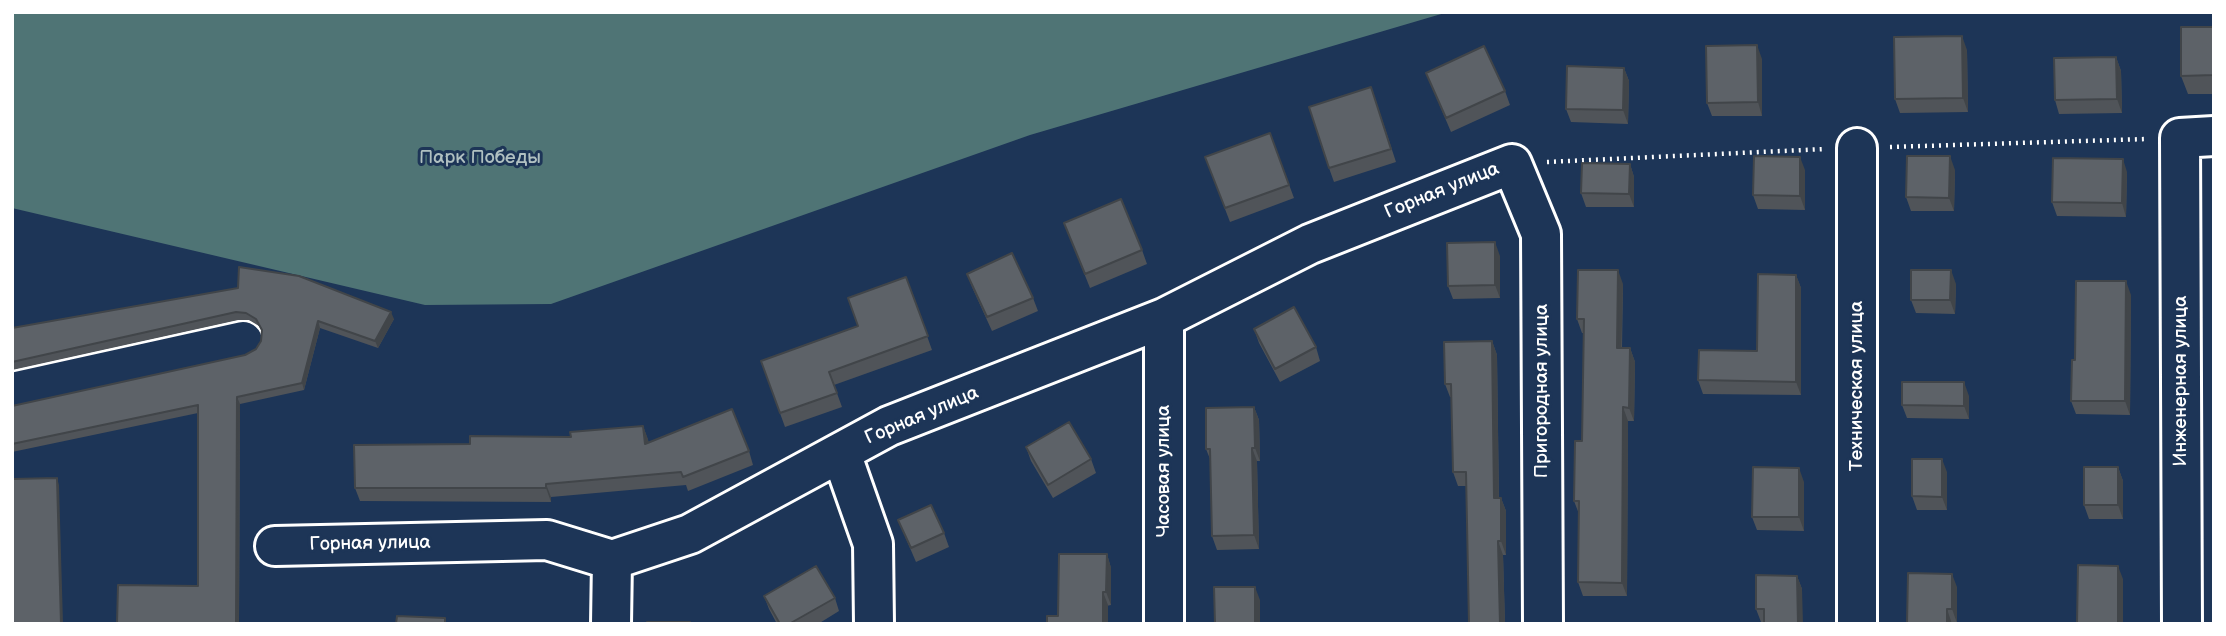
<!DOCTYPE html>
<meta charset="utf-8">
<style>
body{margin:0}
#map{position:relative;width:2226px;height:636px;overflow:hidden;background:#1d3557;font-family:"Balsamiq Sans",sans-serif}
canvas{display:block}
.frame{position:absolute;inset:0;border:14px solid #fff;pointer-events:none}
</style>
<div id="map">
<canvas width="2226" height="636"></canvas>
<div class="frame"></div>
</div>
<script>
const g = document.querySelector('canvas').getContext('2d');
g.lineJoin = 'round';
function paint(path, color) {
  g.fillStyle = color;
  g.fill(path, 'evenodd');
}
function toPath(rows) {
  const path = new Path2D();
  for (const r of rows) {
    path.moveTo(r[0], r[1]);
    for (let i = 2; i < r.length; i += 2) path.lineTo(r[i], r[i + 1]);
  }
  return path;
}
function trace(path, color, width, dash) {
  g.strokeStyle = color;
  g.lineWidth = width;
  g.lineCap = dash ? 'butt' : 'round';
  g.setLineDash(dash || []);
  g.stroke(path);
}
function write(font, color, halo, rows, align = 'center') {
  g.font = font + ' "Balsamiq Sans",sans-serif';
  g.lineWidth = 6;
  g.setLineDash([]);
  g.textBaseline = 'middle';
  g.strokeStyle = halo;
  g.fillStyle = color;
  for (const [text, x, y, turn = 0] of rows) {
    g.save();
    g.translate(x, y);
    g.rotate((+turn || 0) * Math.PI / 180);
    g.textAlign = isNaN(turn) ? turn : align;
    if (halo) g.strokeText(text, 0, 0);
    g.fillText(text, 0, 0);
    g.restore();
  }
}
paint(toPath([
 [12,12,1448,12,1030,135,551,304,425,305,12,208]
]), '#4f7475');
const minor = toPath([
 [12,392,243,341],
 [841,453,873,544,874,624],
 [275,546,547,540,612,560,690,534,889,426,1164,318,1310,244,1512,164,1541,234,1543,624],
 [611,624,612,560],
 [1164,624,1164,318],
 [1857,624,1857,148],
 [2182,624,2180,138,2214,136]
]);
trace(minor, '#fff', 44);
trace(toPath([
 [1890,147,2147,139],
 [1547,162,1825,149]
]), '#fff', 4.5, [2, 5]);
trace(minor, '#1d3557', 38);
paint(toPath([
 [2214,27,2214,94,2188,94,2181,76],
 [1967,50,1968,112,1900,113,1895,99],
 [2116,57,2121,71,2122,113,2059,114,2055,100],
 [1762,59,1762,116,1712,116,1707,103],
 [1624,68,1629,81,1628,124,1571,122,1566,109],
 [1426,73,1505,91,1510,105,1451,132],
 [1376,101,1396,162,1334,182,1329,168],
 [1270,133,1294,198,1230,222,1205,157],
 [1630,164,1634,177,1634,207,1586,207,1581,193],
 [1805,170,1805,210,1758,209,1753,195],
 [1955,170,1954,211,1911,211,1906,197],
 [2127,172,2126,217,2057,216,2052,202],
 [1064,223,1142,250,1147,264,1090,288],
 [1500,256,1500,298,1453,299,1448,286],
 [967,274,1033,298,1038,311,992,331,972,287],
 [1796,275,1801,288,1801,395,1703,394,1698,380,1757,351],
 [906,277,932,350,834,385,842,407,785,427,761,361,858,326],
 [1623,284,1622,348,1630,348,1635,362,1634,421,1628,421,1627,596,1583,596,1578,582,1579,514,1574,501,1582,441,1584,333,1582,333,1577,319],
 [1956,284,1955,314,1916,313,1911,300],
 [238,288,394,319,378,348,320,328,304,390,240,404,239,624,117,624,198,586,198,413,12,452,12,406,245,355,256,349,261,341,262,332,259,326,249,320,238,320,12,370,12,328],
 [2131,295,2130,415,2076,414,2071,401,2075,360],
 [1254,329,1316,347,1320,361,1280,382,1259,343],
 [1492,341,1497,355,1499,498,1501,498,1506,511,1506,555,1503,555,1505,624,1469,624,1466,486,1458,486,1453,472,1452,397,1450,397,1445,384],
 [1969,396,1969,419,1907,418,1902,405],
 [1254,407,1259,420,1260,461,1257,461,1259,549,1217,550,1212,536,1210,459,1206,449],
 [643,426,649,443,749,451,753,465,688,491,686,485,551,497,551,502,360,501,355,488,470,444,571,437],
 [1026,447,1091,459,1096,473,1053,498,1031,461],
 [2118,467,2123,481,2123,519,2089,519,2084,505],
 [1947,472,1947,510,1917,510,1912,496],
 [1804,482,1804,531,1757,530,1752,517],
 [898,520,944,533,949,547,916,562],
 [1107,554,1111,568,1111,605,1058,616],
 [1797,576,1802,589,1764,622,1761,622,1756,609],
 [1957,587,1957,623,1907,624],
 [764,596,835,598,839,611,818,624,777,624,769,609]
]), '#505459');
paint(toPath([
 [1962,36,1967,50,1968,112,1963,98],
 [1757,45,1762,59,1762,116,1758,102],
 [2116,57,2121,71,2122,113,2117,99],
 [1624,68,1629,81,1628,124,1623,110],
 [1950,156,1955,170,1954,211,1949,198],
 [1800,157,1805,170,1805,210,1800,196],
 [2123,159,2127,172,2126,217,2122,203],
 [1630,164,1634,177,1634,207,1629,194],
 [1495,242,1500,256,1500,298,1495,285],
 [1618,270,1623,284,1621,361,1617,348],
 [1951,270,1956,284,1955,314,1950,300],
 [1796,275,1801,288,1801,395,1796,382],
 [2126,281,2131,295,2130,415,2125,401],
 [391,312,394,319,378,348,375,341],
 [318,321,320,328,304,390,302,383],
 [1492,341,1497,355,1499,511,1494,498],
 [1630,348,1635,362,1634,421,1629,408],
 [1964,382,1969,396,1969,419,1964,406],
 [237,397,240,404,239,624,236,624],
 [1254,407,1259,420,1260,461,1255,448],
 [1623,407,1628,421,1627,596,1622,583],
 [643,426,648,439,650,458,645,444],
 [1252,448,1257,461,1259,549,1254,535],
 [1942,459,1947,472,1947,510,1942,497],
 [2118,467,2123,481,2123,519,2118,505],
 [1799,468,1804,482,1804,531,1799,517],
 [57,478,59,485,63,624,61,624],
 [546,484,551,497,551,502,546,488],
 [1501,498,1506,511,1506,555,1501,541],
 [1498,541,1503,555,1505,624,1500,624],
 [1107,554,1111,568,1111,605,1106,592],
 [2118,566,2123,579,2123,624,2118,624],
 [1952,574,1957,587,1957,623,1952,609],
 [1797,576,1802,589,1803,624,1798,624],
 [1255,587,1260,600,1260,624,1255,624],
 [1103,592,1108,605,1108,624,1103,624],
 [1947,609,1952,624,1947,624]
]), '#414549');
const building = toPath([
 [2181,27,2214,27,2214,75,2181,76,2181,27],
 [1962,36,1963,98,1895,99,1894,37,1962,36],
 [1757,45,1758,102,1707,103,1706,46,1757,45],
 [1484,46,1505,91,1446,118,1426,73,1484,46],
 [2116,57,2117,99,2055,100,2054,58,2116,57],
 [1567,66,1624,68,1623,110,1566,109,1567,66],
 [1371,87,1391,149,1329,168,1309,107,1371,87],
 [1270,133,1289,185,1225,208,1205,157,1270,133],
 [1754,156,1800,157,1800,196,1753,195,1754,156],
 [1907,156,1950,156,1949,198,1906,197,1907,156],
 [2053,158,2123,159,2122,203,2052,202,2053,158],
 [1582,163,1630,164,1629,194,1581,193,1582,163],
 [1121,199,1142,250,1085,274,1064,223,1121,199],
 [1495,242,1495,285,1448,286,1447,243,1495,242],
 [1012,253,1033,298,987,317,967,274,1012,253],
 [239,267,299,276,391,312,375,341,318,321,302,383,237,397,236,624,117,624,118,585,198,586,198,405,12,444,12,406,245,355,256,349,261,341,262,330,256,319,246,313,236,312,12,362,12,328,238,288,239,267],
 [1578,270,1618,270,1617,348,1630,348,1629,408,1623,407,1622,583,1578,582,1579,501,1574,501,1575,441,1582,441,1584,319,1577,319,1578,270],
 [1911,270,1951,270,1950,300,1911,300,1911,270],
 [1758,274,1796,275,1796,382,1698,380,1699,350,1757,351,1758,274],
 [906,277,928,336,829,372,837,393,780,413,761,361,858,326,848,298,906,277],
 [2076,281,2126,281,2125,401,2071,401,2072,360,2075,360,2076,281],
 [1294,307,1316,347,1275,369,1254,329,1294,307],
 [1492,341,1494,498,1501,498,1501,541,1498,541,1500,624,1469,624,1466,472,1453,472,1451,384,1445,384,1444,342,1492,341],
 [1902,382,1964,382,1964,406,1902,405,1902,382],
 [1254,407,1255,448,1252,448,1254,535,1212,536,1210,449,1206,449,1206,408,1254,407],
 [732,409,749,451,683,477,681,472,546,484,546,488,355,488,354,445,470,444,470,436,571,437,570,432,643,426,645,444,732,409],
 [1069,422,1091,459,1048,485,1026,447,1069,422],
 [1912,459,1942,459,1942,497,1912,496,1912,459],
 [1753,467,1799,468,1799,517,1752,517,1753,467],
 [2084,467,2118,467,2118,505,2084,505,2084,467],
 [57,478,61,624,12,624,12,479,57,478],
 [931,505,944,533,911,548,898,520,931,505],
 [1059,554,1107,554,1106,592,1103,592,1103,624,1047,624,1047,616,1058,616,1059,554],
 [2078,565,2118,566,2118,624,2077,624,2078,565],
 [816,566,835,598,789,624,780,624,764,596,816,566],
 [1908,573,1952,574,1952,609,1947,609,1947,624,1907,624,1908,573],
 [1756,575,1797,576,1798,624,1764,624,1764,609,1756,609,1756,575],
 [1214,587,1255,587,1255,624,1215,624,1214,587],
 [397,616,445,618,445,624,396,624,397,616],
 [647,622,690,622,690,624,647,624,647,622],
 [913,623,953,623,953,624,913,624,913,623]
]);
paint(building, '#5d6268');
trace(building, '#414549', 2);
write('19px', '#b0c0c1', '#1d3557', [
 ["Парк Победы",480,158]
]);
write('19px', '#fff', '#1d3557', [
 ["Горная улица",1442,191,-22],
 ["Инженерная улица",2181,381,-90],
 ["Техническая улица",1857,386,-90],
 ["Пригородная улица",1542,391,-90],
 ["Горная улица",922,416,-23],
 ["Часовая улица",1164,471,-90],
 ["Горная улица",370,544,-1]
]);
</script>
